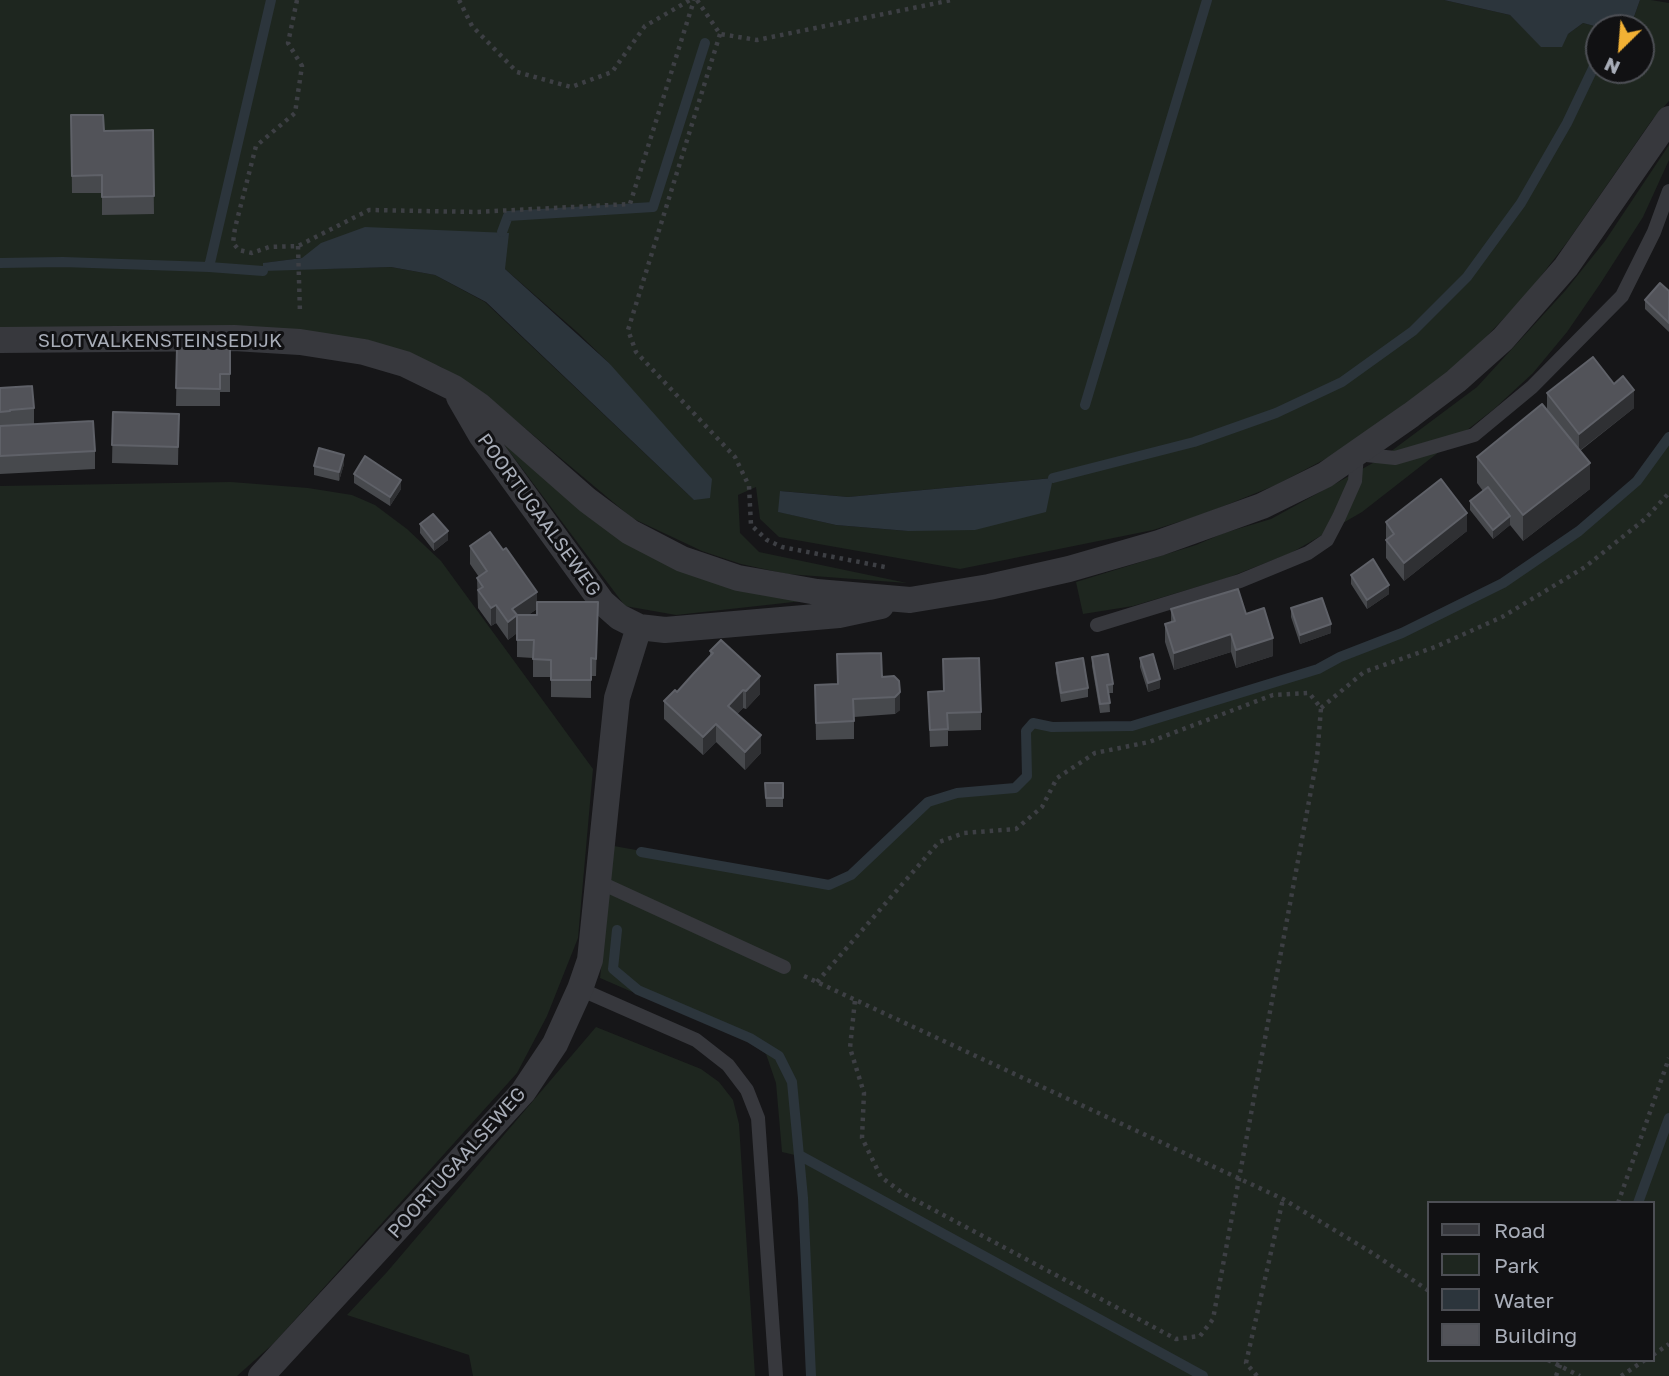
<!DOCTYPE html>
<style>
body{margin:0}
#map{position:relative;width:1669px;height:1376px;overflow:hidden;background:#161618;font-family:"Golos Text",sans-serif}
canvas{display:block}
.legend{position:absolute;left:1427px;top:1201px;width:228px;height:161px;box-sizing:border-box;background:#111113;border:2px solid #4d4f55;margin:0;padding:9px 12px;list-style:none;font-size:21px;color:#a8adb8}
.legend li{display:flex;align-items:center;gap:14px;height:35px}
.legend b{width:35px;border:2px solid #4d4f55}
.north{position:absolute;left:1585px;top:14px;width:70px;height:70px;box-sizing:border-box;background:#111113;border:2px solid #4d4f55;border-radius:50%;rotate:205deg;font-size:19px;font-weight:700;line-height:28px;text-align:center;color:#a8adb8}
.north::after{content:'';display:block;margin:auto;width:24px;height:32px;background:#f2b134;clip-path:polygon(50% 0,100% 100%,50% 72%,0 100%)}
</style>
<div id="map">
<canvas width="1669" height="1376"></canvas>
<ul class="legend">
<li><b style="height:9px;background:#37383d"></b>Road</li>
<li><b style="height:19px;background:#1e261f"></b>Park</li>
<li><b style="height:19px;background:#2c353c"></b>Water</li>
<li><b style="height:19px;background:#525359"></b>Building</li>
</ul>
<div class="north">N</div>
</div>
<script>
const g = document.querySelector('canvas').getContext('2d');
g.lineJoin = 'round';
function paint(path, color) {
  g.fillStyle = color;
  g.fill(path, 'evenodd');
}
function toPath(rows) {
  const path = new Path2D();
  for (const r of rows) {
    path.moveTo(r[0], r[1]);
    for (let i = 2; i < r.length; i += 2) path.lineTo(r[i], r[i + 1]);
  }
  return path;
}
function trace(path, color, width, dash) {
  g.strokeStyle = color;
  g.lineWidth = width;
  g.lineCap = dash ? 'butt' : 'round';
  g.setLineDash(dash || []);
  g.stroke(path);
}
function write(font, color, halo, rows, align = 'center') {
  g.font = font + ' "Golos Text",sans-serif';
  g.lineWidth = 6;
  g.setLineDash([]);
  g.textBaseline = 'middle';
  g.strokeStyle = halo;
  g.fillStyle = color;
  for (const [text, x, y, turn = 0] of rows) {
    g.save();
    g.translate(x, y);
    g.rotate((+turn || 0) * Math.PI / 180);
    g.textAlign = isNaN(turn) ? turn : align;
    if (halo) g.strokeText(text, 0, 0);
    g.fillText(text, 0, 0);
    g.restore();
  }
}
paint(toPath([
 [0,0,1444,0,1510,15,1542,47,1568,34,1583,23,1602,28,1599,28,1599,70,1641,70,1641,28,1630,28,1640,0,1651,0,1669,3,1669,101,1652,120,1568,241,1528,293,1485,338,1436,383,1331,456,1276,485,1204,514,1153,530,960,569,779,537,760,519,756,487,738,495,740,533,759,552,907,583,787,574,741,564,702,551,632,518,483,393,441,367,387,348,0,331],
 [302,258,505,269,577,332,609,363,694,500,485,302,435,275,391,267,263,270,264,263],
 [1052,478,908,531,836,525,779,512,781,491,848,497],
 [1669,145,1669,160,1643,217,1600,284,1567,332,1533,373,1494,409,1362,512,1291,553,1227,578,1133,606,1083,614,1076,582,1196,545,1224,533,1271,519,1382,458,1477,387,1565,291,1605,241],
 [491,427,627,541,848,596,676,615,625,606],
 [1669,437,1669,1376,811,1376,799,1156,782,1152,776,1083,766,1054,750,1043,600,978,614,846,830,885,851,875,928,802,957,793,1015,788,1027,776,1026,731,1033,723,1052,727,1132,726,1318,669,1340,657,1402,633,1502,583,1579,531,1637,481],
 [1429,1203,1653,1203,1653,1360,1429,1360],
 [231,482,308,488,352,495,375,505,407,529,441,561,593,769,578,938,547,1016,517,1073,274,1343,237,1376,0,1376,0,486],
 [596,1027,701,1069,719,1082,733,1100,739,1124,755,1376,473,1376,469,1355,347,1315,387,1272]
]), '#1e261f');
paint(toPath([
 [1444,0,1640,0,1630,28,1602,28,1583,23,1568,34,1562,47,1541,47,1510,15],
 [365,227,509,233,505,269,609,363,712,479,710,498,694,500,486,302,435,275,391,267,263,271,263,263,302,258,321,243],
 [1053,478,1046,512,975,530,908,531,836,525,778,512,780,491,848,497]
]), '#2c353c');
trace(toPath([
 [502,232,508,216,653,207,705,43],
 [0,263,63,262,209,267,271,0],
 [209,267,263,271],
 [1085,405,1207,0],
 [1053,478,1194,442,1276,413,1342,382,1413,331,1467,277,1521,203,1567,123,1599,56],
 [641,852,829,885,851,875,928,802,957,793,1015,788,1027,776,1026,731,1033,723,1052,727,1132,726,1318,669,1340,657,1402,633,1503,583,1579,531,1637,481,1669,437],
 [617,930,613,969,638,990,750,1038,779,1056,792,1082,803,1198,811,1376],
 [799,1155,1203,1376],
 [1638,1203,1669,1118]
]), '#2c353c', 10);
trace(toPath([
 [297,0,288,43,302,66,295,113,256,146,235,228,233,243,239,250,252,253,269,247,298,246,369,210,476,212,630,204,694,0],
 [459,0,472,26,517,72,571,87,612,72,645,26,690,0],
 [697,0,720,34,757,40,952,0],
 [720,34,628,330,636,352,735,457,749,486,751,525,767,540,782,547,885,567],
 [298,246,300,313],
 [1321,708,1364,672,1435,647,1502,617,1585,567,1645,519,1669,493],
 [804,976,1283,1199,1374,1254,1429,1291],
 [817,982,939,842,964,833,1016,829,1042,807,1057,778,1095,753,1149,742,1273,695,1309,693,1321,708,1317,758,1213,1319,1200,1336,1176,1339,904,1194,881,1177,862,1138,864,1093,850,1048,855,1000],
 [1618,1203,1669,1058],
 [1653,1355,1669,1344],
 [1548,1360,1580,1376],
 [1257,1376,1246,1363,1283,1199],
 [1556,1376,1562,1360],
 [1621,1376,1645,1360]
]), '#3d3f44', 4.5, [3.5, 5]);
trace(toPath([
 [1097,625,1240,581,1308,553,1327,540,1339,517,1355,481,1357,454,1395,458,1474,435,1532,387,1622,296,1654,232,1669,191],
 [599,882,784,967],
 [580,989,696,1040,728,1065,747,1090,758,1118,776,1376]
]), '#37383d', 14);
trace(toPath([
 [0,340,234,338,300,342,364,352,405,364,454,388,480,406,587,500,630,532,682,559,738,578,817,592,910,600,989,587,1069,569,1159,543,1262,506,1325,475,1411,415,1456,381,1503,339,1566,267,1669,119],
 [459,397,481,435,602,602,619,617,639,627,665,630,839,615,881,606],
 [261,1376,523,1092,555,1044,580,989,590,960,617,698,639,627]
]), '#37383d', 26);
paint(toPath([
 [71,115,104,131,153,130,154,214,102,215,102,193,72,193],
 [1669,291,1669,332,1645,309,1645,300],
 [177,348,230,349,230,392,220,392,220,406,176,406],
 [0,388,34,408,34,424,95,451,95,469,0,474],
 [1547,393,1634,408,1580,451,1590,489,1523,541,1510,525,1493,539,1470,510,1470,501,1483,491,1477,483,1477,457,1547,409],
 [113,412,179,414,178,465,112,463],
 [344,464,339,481,314,475,314,466],
 [354,474,401,489,390,506,354,483],
 [1386,522,1467,531,1404,581,1386,558],
 [420,524,448,540,434,551,420,533],
 [470,546,537,609,528,615,537,615,598,602,596,676,591,676,591,698,551,697,551,677,533,677,533,658,517,657,517,633,508,640,496,623,491,626,478,608,477,578,479,577,470,564],
 [1351,575,1389,594,1367,609,1351,584],
 [1291,608,1331,633,1300,644,1291,617],
 [1171,609,1246,614,1273,656,1236,668,1231,652,1174,670,1165,642,1165,624,1171,622],
 [710,651,760,694,746,709,743,708,737,714,761,753,745,770,716,742,703,755,664,719,664,701,677,692,710,656],
 [1092,657,1113,684,1113,693,1109,693,1110,712,1100,713,1092,666],
 [1140,658,1160,688,1148,692,1140,667],
 [943,659,981,712,981,730,948,731,948,746,930,747,928,692,944,691],
 [1056,663,1088,688,1088,697,1061,702,1056,672],
 [894,676,900,710,895,714,854,717,854,739,816,740,815,685,837,684,882,677],
 [765,783,783,783,783,807,766,807]
]), '#47494d');
paint(toPath([
 [1634,390,1634,408,1579,451,1579,434],
 [344,455,344,464,339,481,339,472],
 [1590,463,1590,489,1523,541,1523,515],
 [401,480,401,489,390,506,390,497],
 [1467,513,1467,531,1404,581,1404,563],
 [1510,516,1510,525,1493,539,1493,530],
 [448,531,448,540,434,551,434,542],
 [1389,585,1389,594,1367,609,1367,600],
 [537,592,537,609,517,623,517,633,508,640,508,622,512,609],
 [496,605,496,623,491,626,491,608],
 [1331,624,1331,633,1300,644,1300,635],
 [1231,634,1231,652,1174,670,1174,653],
 [1273,638,1273,656,1236,668,1236,650],
 [760,676,760,694,746,709,746,691],
 [1160,679,1160,688,1148,692,1148,683],
 [743,690,743,708,728,724,728,706],
 [900,692,900,710,895,714,895,697],
 [716,724,716,742,703,755,703,737],
 [761,735,761,753,745,770,745,752]
]), '#2f3033');
const building = toPath([
 [71,115,103,115,104,131,153,130,154,196,102,197,102,175,72,176,71,115],
 [1660,283,1669,291,1669,323,1645,300,1660,283],
 [186,341,220,341,220,348,230,349,230,374,220,374,220,389,176,388,177,348,186,348,186,341],
 [1593,357,1614,384,1623,376,1634,390,1579,434,1547,393,1593,357],
 [32,386,34,408,10,410,10,411,0,412,0,388,32,386],
 [1542,404,1590,463,1523,515,1477,457,1542,404],
 [113,412,179,414,178,447,112,445,113,412],
 [93,421,95,451,0,456,0,426,93,421],
 [319,448,344,455,339,472,314,466,319,448],
 [365,456,401,480,390,497,354,474,365,456],
 [1441,479,1467,513,1404,563,1386,540,1394,534,1386,522,1441,479],
 [1488,487,1510,516,1493,530,1470,501,1488,487],
 [433,514,448,531,434,542,420,524,433,514],
 [490,532,503,550,506,548,537,592,512,609,517,615,537,615,537,602,598,602,596,659,591,658,591,680,551,680,551,660,533,659,534,640,517,640,517,615,508,622,496,605,491,608,478,590,483,587,477,578,487,571,470,546,490,532],
 [1373,559,1389,585,1367,600,1351,575,1373,559],
 [1238,589,1246,614,1264,608,1273,638,1236,650,1231,634,1174,653,1165,624,1175,621,1171,609,1238,589],
 [1322,598,1331,624,1300,635,1291,608,1322,598],
 [721,640,760,676,746,691,743,690,728,706,761,735,745,752,716,724,703,737,664,701,675,690,677,692,694,673,713,653,710,651,721,640],
 [881,653,882,677,894,676,899,681,900,692,895,697,853,699,854,721,816,723,815,685,838,684,837,654,881,653],
 [1108,654,1113,684,1107,685,1110,703,1100,704,1092,657,1108,654],
 [1153,654,1160,679,1148,683,1140,658,1153,654],
 [979,658,981,712,947,713,948,729,930,730,928,692,944,691,943,659,979,658],
 [1083,658,1088,688,1061,693,1056,663,1083,658],
 [765,783,783,783,783,798,766,798,765,783]
]);
paint(building, '#525359');
trace(building, '#5f6168', 2);
write('19px', '#a8adb8', '#111113', [
 ["SLOTVALKENSTEINSEDIJK",160,341],
 ["POORTUGAALSEWEG",539,515,54],
 ["POORTUGAALSEWEG",457,1163,-48]
]);
</script>
